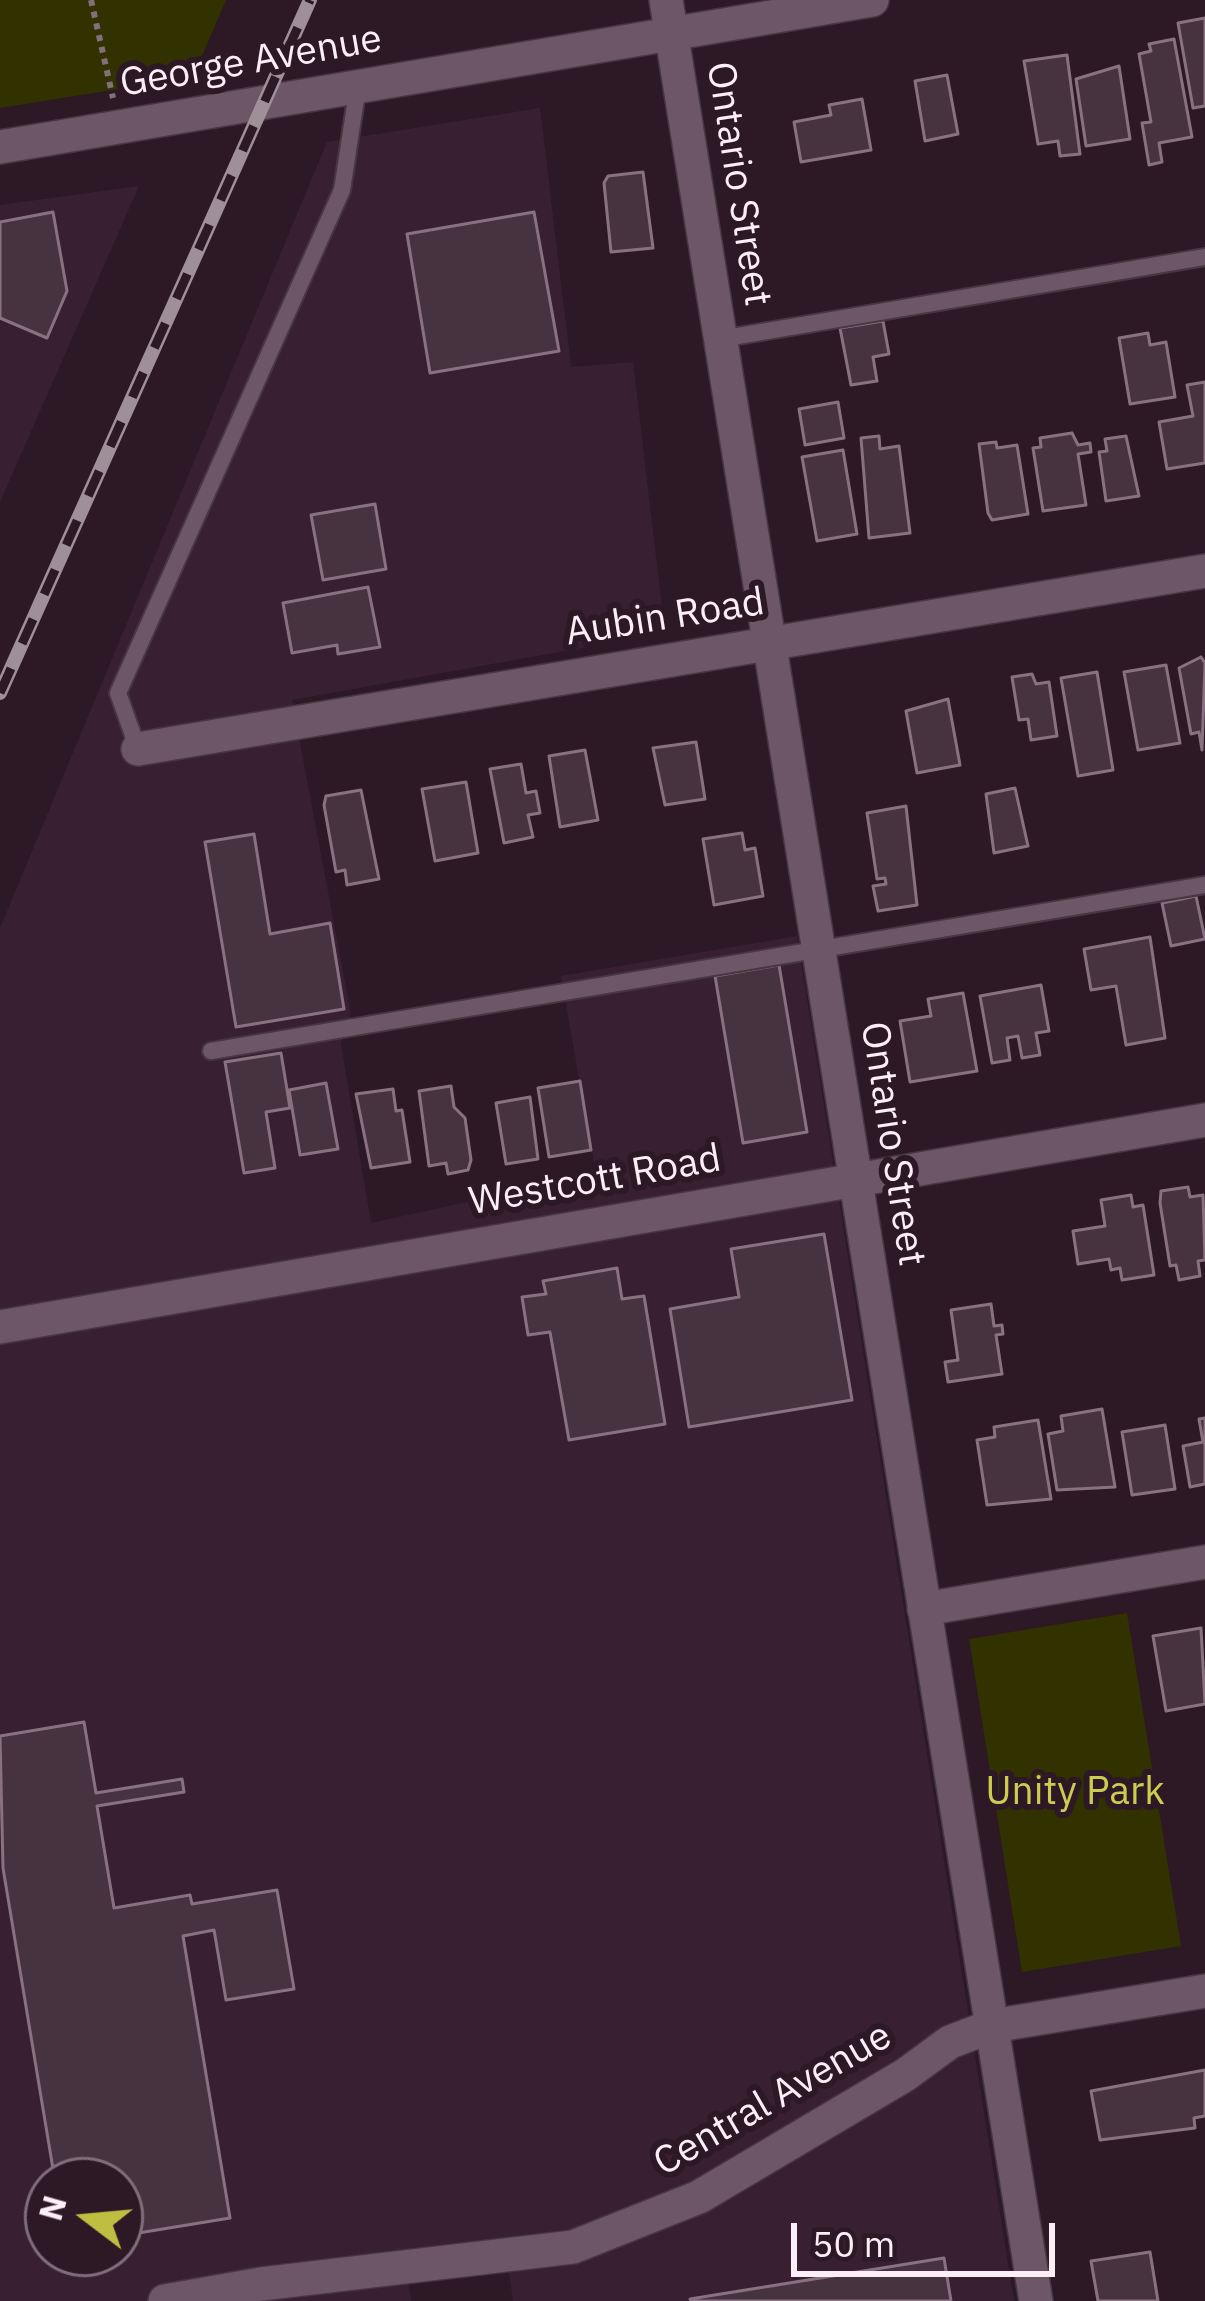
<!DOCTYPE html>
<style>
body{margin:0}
#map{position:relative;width:1205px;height:2301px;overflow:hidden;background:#2c1925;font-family:"IBM Plex Sans",sans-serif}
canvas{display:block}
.north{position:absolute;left:24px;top:2157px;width:120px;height:120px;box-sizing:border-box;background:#2c1925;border:3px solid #7f6e79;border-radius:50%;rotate:286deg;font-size:33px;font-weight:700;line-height:48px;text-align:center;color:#fceef6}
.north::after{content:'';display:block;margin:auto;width:42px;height:54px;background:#c0be41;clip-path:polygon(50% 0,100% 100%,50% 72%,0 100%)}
.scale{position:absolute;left:791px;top:2223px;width:264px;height:54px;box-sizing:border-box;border:6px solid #fceef6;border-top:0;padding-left:15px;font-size:36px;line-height:42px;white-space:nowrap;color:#fceef6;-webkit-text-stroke:9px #2c1925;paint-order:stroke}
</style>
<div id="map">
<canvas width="1205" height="2301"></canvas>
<div class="north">N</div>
<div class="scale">50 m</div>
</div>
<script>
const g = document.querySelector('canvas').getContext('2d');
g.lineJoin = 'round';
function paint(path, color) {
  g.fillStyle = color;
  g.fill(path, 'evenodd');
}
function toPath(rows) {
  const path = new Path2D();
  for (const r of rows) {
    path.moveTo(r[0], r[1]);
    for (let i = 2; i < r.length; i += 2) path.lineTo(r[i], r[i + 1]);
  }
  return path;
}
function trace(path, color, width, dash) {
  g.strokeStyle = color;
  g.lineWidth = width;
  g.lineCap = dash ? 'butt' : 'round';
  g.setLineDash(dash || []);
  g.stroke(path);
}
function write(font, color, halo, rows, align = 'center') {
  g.font = font + ' "IBM Plex Sans",sans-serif';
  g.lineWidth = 12;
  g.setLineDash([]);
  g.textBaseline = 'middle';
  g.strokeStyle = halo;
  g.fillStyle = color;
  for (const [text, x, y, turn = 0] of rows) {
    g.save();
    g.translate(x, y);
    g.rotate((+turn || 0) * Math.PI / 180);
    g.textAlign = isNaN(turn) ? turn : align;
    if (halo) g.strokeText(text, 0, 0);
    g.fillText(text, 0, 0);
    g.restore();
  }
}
paint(toPath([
 [540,108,571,367,633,362,665,633,292,700,351,1014,341,1044,371,1223,596,1174,561,976,797,936,1014,2301,513,2301,508,2265,408,2281,411,2301,0,2301,0,928,327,142],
 [48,2181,120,2181,120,2253,48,2253],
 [139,186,0,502,0,205]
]), '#392030');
paint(toPath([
 [0,0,226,0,193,77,0,108],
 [1127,1613,1181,1946,1022,1972,969,1639]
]), '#323100');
const building = toPath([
 [1205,18,1205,106,1193,108,1178,23,1205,18],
 [1174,39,1192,137,1159,143,1162,162,1149,165,1142,123,1151,122,1139,54,1151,51,1149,44,1174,39],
 [1067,55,1080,154,1060,156,1058,141,1038,144,1024,61,1067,55],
 [1119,66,1130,139,1086,146,1076,79,1119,66],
 [947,75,958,134,925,141,915,81,947,75],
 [862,99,871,150,801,162,794,122,831,115,829,105,862,99],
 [643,172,653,248,611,252,604,183,608,176,643,172],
 [53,212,67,291,47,338,0,318,0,222,53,212],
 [534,212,559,351,430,373,407,234,534,212],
 [883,321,889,354,873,357,877,381,851,385,840,328,883,321],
 [1148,333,1150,345,1166,342,1175,397,1130,404,1119,338,1148,333],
 [1205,382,1205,463,1167,469,1159,422,1193,416,1187,385,1205,382],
 [838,402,844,438,805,445,799,409,838,402],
 [1072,433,1078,445,1090,443,1091,452,1078,454,1086,505,1043,511,1033,448,1041,447,1040,438,1072,433],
 [879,436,880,449,899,446,910,533,869,538,861,438,879,436],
 [1126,436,1139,496,1106,501,1099,452,1107,451,1105,439,1126,436],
 [996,442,997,448,1017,445,1028,514,992,520,988,513,979,444,996,442],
 [843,450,857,534,817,541,802,457,843,450],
 [375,504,386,569,323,580,311,515,375,504],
 [368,587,380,647,338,654,337,645,292,653,283,603,368,587],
 [1201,657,1205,663,1202,750,1199,732,1191,734,1179,668,1201,657],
 [1166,665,1180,743,1138,750,1124,672,1166,665],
 [1097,672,1113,770,1078,776,1061,678,1097,672],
 [1032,674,1036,684,1049,682,1057,736,1031,740,1028,719,1019,720,1012,677,1032,674],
 [948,699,960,765,917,773,906,711,948,699],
 [696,742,705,799,665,805,653,748,696,742],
 [585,750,598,820,560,827,549,756,585,750],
 [521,764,526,793,536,791,540,813,528,815,533,837,504,843,490,769,521,764],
 [466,782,478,853,435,861,422,789,466,782],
 [1015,788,1028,846,994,853,986,794,1015,788],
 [361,790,379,879,347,885,345,870,336,872,324,805,326,796,361,790],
 [906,806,917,905,878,911,873,886,886,884,885,878,877,879,867,813,906,806],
 [742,833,745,850,755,848,763,896,714,905,703,839,742,833],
 [254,834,270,934,330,923,344,1009,236,1027,205,842,254,834],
 [1196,896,1205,939,1171,946,1162,903,1196,896],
 [1150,937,1165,1038,1126,1045,1116,986,1091,990,1084,949,1150,937],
 [779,965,807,1132,743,1143,715,976,779,965],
 [1041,985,1049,1031,1036,1033,1040,1055,1022,1058,1018,1036,1007,1038,1010,1060,992,1063,980,996,1041,985],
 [963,993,977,1071,910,1082,900,1021,931,1016,928,999,963,993],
 [281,1053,290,1108,266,1112,275,1168,244,1173,225,1062,281,1053],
 [580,1081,591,1150,549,1157,538,1088,580,1081],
 [326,1083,338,1149,300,1155,289,1090,326,1083],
 [451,1086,454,1107,465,1118,471,1160,468,1170,448,1174,446,1163,429,1166,419,1091,451,1086],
 [393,1089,396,1111,402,1110,410,1162,371,1168,356,1094,393,1089],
 [530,1097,538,1159,506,1164,496,1103,530,1097],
 [1188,1187,1190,1197,1203,1195,1205,1260,1198,1261,1200,1276,1179,1280,1176,1265,1170,1266,1160,1203,1161,1191,1188,1187],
 [1131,1195,1133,1207,1143,1205,1154,1275,1122,1280,1120,1268,1111,1270,1109,1259,1078,1264,1073,1231,1105,1226,1101,1200,1131,1195],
 [824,1234,852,1400,689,1427,670,1309,739,1297,731,1249,824,1234],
 [617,1268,622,1299,644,1296,665,1424,569,1440,550,1332,528,1335,522,1297,546,1294,543,1281,617,1268],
 [991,1304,994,1326,1002,1325,1003,1334,996,1335,1002,1374,948,1382,945,1362,958,1360,951,1310,991,1304],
 [1102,1409,1115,1487,1057,1490,1048,1434,1063,1431,1061,1416,1102,1409],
 [1205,1418,1205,1484,1190,1487,1183,1446,1203,1442,1199,1419,1205,1418],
 [1038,1420,1051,1499,987,1505,977,1440,995,1437,994,1427,1038,1420],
 [1165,1425,1175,1489,1132,1495,1122,1432,1165,1425],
 [1201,1628,1205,1704,1166,1711,1153,1636,1201,1628],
 [84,1722,96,1793,182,1779,184,1792,97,1806,114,1908,190,1895,192,1904,277,1890,294,1989,226,2000,214,1930,183,1936,230,2218,120,2236,120,2181,55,2181,3,1868,0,1736,84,1722],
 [1205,2070,1205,2116,1194,2118,1195,2128,1100,2140,1091,2091,1205,2070],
 [1150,2252,1158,2301,1098,2301,1091,2261,1150,2252],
 [944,2258,951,2301,691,2301,690,2299,944,2258]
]);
paint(building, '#47323f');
trace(building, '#897180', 3);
const lane = toPath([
 [720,339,1205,257],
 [138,749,118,693,342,190,358,86],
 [211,1051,1205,885]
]);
const street = toPath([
 [666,0,1036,2301],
 [0,147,872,0],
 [138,749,1205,571],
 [0,1327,1205,1120],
 [924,1609,1205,1562],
 [165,2301,261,2284,573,2247,699,2197,905,2075,950,2042,992,2026,1205,1991]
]);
trace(lane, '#473741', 20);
trace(street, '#473741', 36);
trace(toPath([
 [91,0,113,98]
]), '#81707a', 6, [6, 6]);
trace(lane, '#6d5665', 16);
trace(street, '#6d5665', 33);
const rail = toPath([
 [0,693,310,0]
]);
trace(rail, '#9f8f99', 14);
trace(rail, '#2c1925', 9, [27]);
write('39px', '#fceef6', '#2c1925', [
 ["George Avenue",251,62,-10],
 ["Ontario Street",738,184,81],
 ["Aubin Road",665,618,-9],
 ["Ontario Street",892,1144,81],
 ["Westcott Road",595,1181,-10],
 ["Central Avenue",773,2100,-30]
]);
write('39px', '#cdcb50', '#2c1925', [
 ["Unity Park",1075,1793]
]);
</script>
